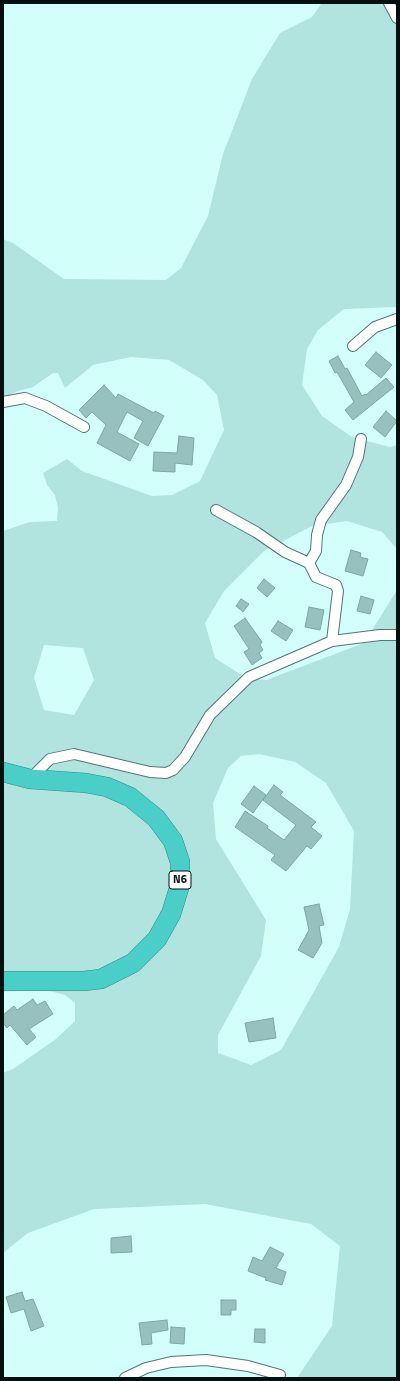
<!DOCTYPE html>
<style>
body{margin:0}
#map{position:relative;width:400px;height:1381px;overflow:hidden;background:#d3fffb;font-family:"Titillium Web",sans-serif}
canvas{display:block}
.frame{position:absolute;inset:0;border:4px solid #02100f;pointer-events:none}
</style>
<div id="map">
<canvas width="400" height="1381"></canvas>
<div class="frame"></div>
</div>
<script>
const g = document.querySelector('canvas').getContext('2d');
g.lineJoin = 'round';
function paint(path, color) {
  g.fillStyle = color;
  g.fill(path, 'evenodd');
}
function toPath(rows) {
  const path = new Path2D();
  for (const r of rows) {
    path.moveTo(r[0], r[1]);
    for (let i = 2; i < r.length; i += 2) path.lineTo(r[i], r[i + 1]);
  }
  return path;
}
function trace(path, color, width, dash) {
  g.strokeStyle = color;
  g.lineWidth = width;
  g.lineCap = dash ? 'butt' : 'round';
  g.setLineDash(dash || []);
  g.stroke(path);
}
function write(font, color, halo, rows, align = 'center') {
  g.font = font + ' "Titillium Web",sans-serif';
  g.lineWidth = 3;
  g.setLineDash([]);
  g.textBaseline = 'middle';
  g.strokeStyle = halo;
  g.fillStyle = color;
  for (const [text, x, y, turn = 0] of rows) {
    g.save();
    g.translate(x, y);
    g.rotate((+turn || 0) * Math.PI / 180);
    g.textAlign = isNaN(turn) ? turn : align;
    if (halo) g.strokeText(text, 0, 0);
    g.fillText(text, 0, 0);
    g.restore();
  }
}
paint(toPath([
 [322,3,397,3,397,307,344,309,318,330,307,349,302,385,322,416,352,437,390,447,397,445,397,549,382,532,347,521,312,526,264,551,224,591,205,623,215,658,246,678,266,680,364,643,397,590,397,1378,297,1378,332,1326,340,1246,311,1224,205,1204,94,1209,28,1233,3,1253,3,1073,13,1069,56,1039,75,1021,75,1003,65,995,39,988,3,989,3,531,30,522,57,521,58,508,55,495,47,485,43,473,67,459,82,471,152,496,172,495,200,481,224,430,217,395,203,380,169,360,131,357,93,365,65,388,58,373,53,373,33,387,18,391,3,398,3,239,13,243,64,279,166,280,181,268,208,216,223,154,252,79,280,33,312,17],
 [44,645,83,648,94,680,74,715,44,710,34,678],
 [259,754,295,762,326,783,354,831,350,909,339,947,281,1050,251,1065,218,1053,218,1035,261,956,266,920,216,839,213,803,228,768,241,756]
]), '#b1e3df');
const building = toPath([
 [376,352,392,365,381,378,365,365,376,352],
 [338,356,345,369,347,368,362,396,365,394,366,395,386,378,394,387,353,420,345,410,354,402,337,372,335,373,329,361,338,356],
 [104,385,116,398,118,394,154,413,155,411,164,416,148,446,134,438,143,421,127,412,117,432,139,444,130,461,97,443,106,425,92,412,86,418,79,410,104,385],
 [386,411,397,421,385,437,373,427,386,411],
 [179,436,194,438,192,465,175,463,175,472,153,471,154,452,177,453,179,436],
 [351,550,361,553,360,557,368,559,363,576,345,571,351,550],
 [264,579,275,588,267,597,257,588,264,579],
 [361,596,374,600,370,614,357,611,361,596],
 [241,599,249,604,243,612,236,606,241,599],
 [309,607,324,610,320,630,305,627,309,607],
 [245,618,262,642,260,645,263,650,259,653,262,658,252,665,244,652,249,649,234,626,245,618],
 [278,621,293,630,286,641,271,631,278,621],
 [274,785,283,792,280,795,316,822,311,827,322,836,311,849,307,846,286,871,271,860,275,855,235,827,245,811,268,826,267,828,284,840,296,825,263,800,274,785],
 [254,786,266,795,253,813,241,804,254,786],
 [319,904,324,925,319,926,322,943,313,958,298,950,309,930,304,907,319,904],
 [33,999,37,1005,45,1001,53,1014,29,1029,36,1037,27,1045,10,1025,7,1028,3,1023,3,1015,14,1006,17,1010,33,999],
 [273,1018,276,1038,249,1042,245,1023,273,1018],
 [131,1236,132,1252,111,1253,111,1238,131,1236],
 [270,1247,284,1254,276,1268,286,1272,282,1285,265,1280,266,1278,248,1271,253,1257,262,1261,270,1247],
 [22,1292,25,1301,33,1299,44,1326,31,1331,24,1309,11,1313,6,1297,22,1292],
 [221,1300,236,1300,236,1310,231,1310,231,1315,221,1315,221,1300],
 [167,1320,168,1330,151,1333,152,1344,142,1345,139,1323,167,1320],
 [171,1327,185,1328,184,1344,170,1343,171,1327],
 [255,1329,265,1329,265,1343,254,1342,255,1329]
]);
paint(building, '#97c1be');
trace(building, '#7ea7a4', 1);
const street = toPath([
 [389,3,397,18],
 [353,346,375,327,397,319],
 [3,402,25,398,46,406,84,427],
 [216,510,256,532,285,552,309,563],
 [332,641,338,591,336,585,316,577,309,563,316,551,317,535,321,520,346,485,358,457,361,439],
 [30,779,50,759,74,754,150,772,166,773,173,770,185,757,210,715,249,677,332,641,380,635,397,635],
 [125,1378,146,1368,171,1362,206,1360,248,1366,280,1375]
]);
const highway = toPath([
 [3,772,30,779,86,783,107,787,130,797,156,818,173,841,180,862,180,885,171,914,157,939,133,963,101,979,84,981,3,981]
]);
trace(street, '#517876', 12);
trace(highway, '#318c87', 20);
trace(street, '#fff', 10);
trace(highway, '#4acec8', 19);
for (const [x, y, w] of [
 [180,880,22]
]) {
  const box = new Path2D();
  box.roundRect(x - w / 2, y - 9, w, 18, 3);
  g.fillStyle = '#fff';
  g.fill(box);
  trace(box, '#02100f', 1);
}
write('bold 11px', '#02100f', null, [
 ["N6",180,880]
]);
</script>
